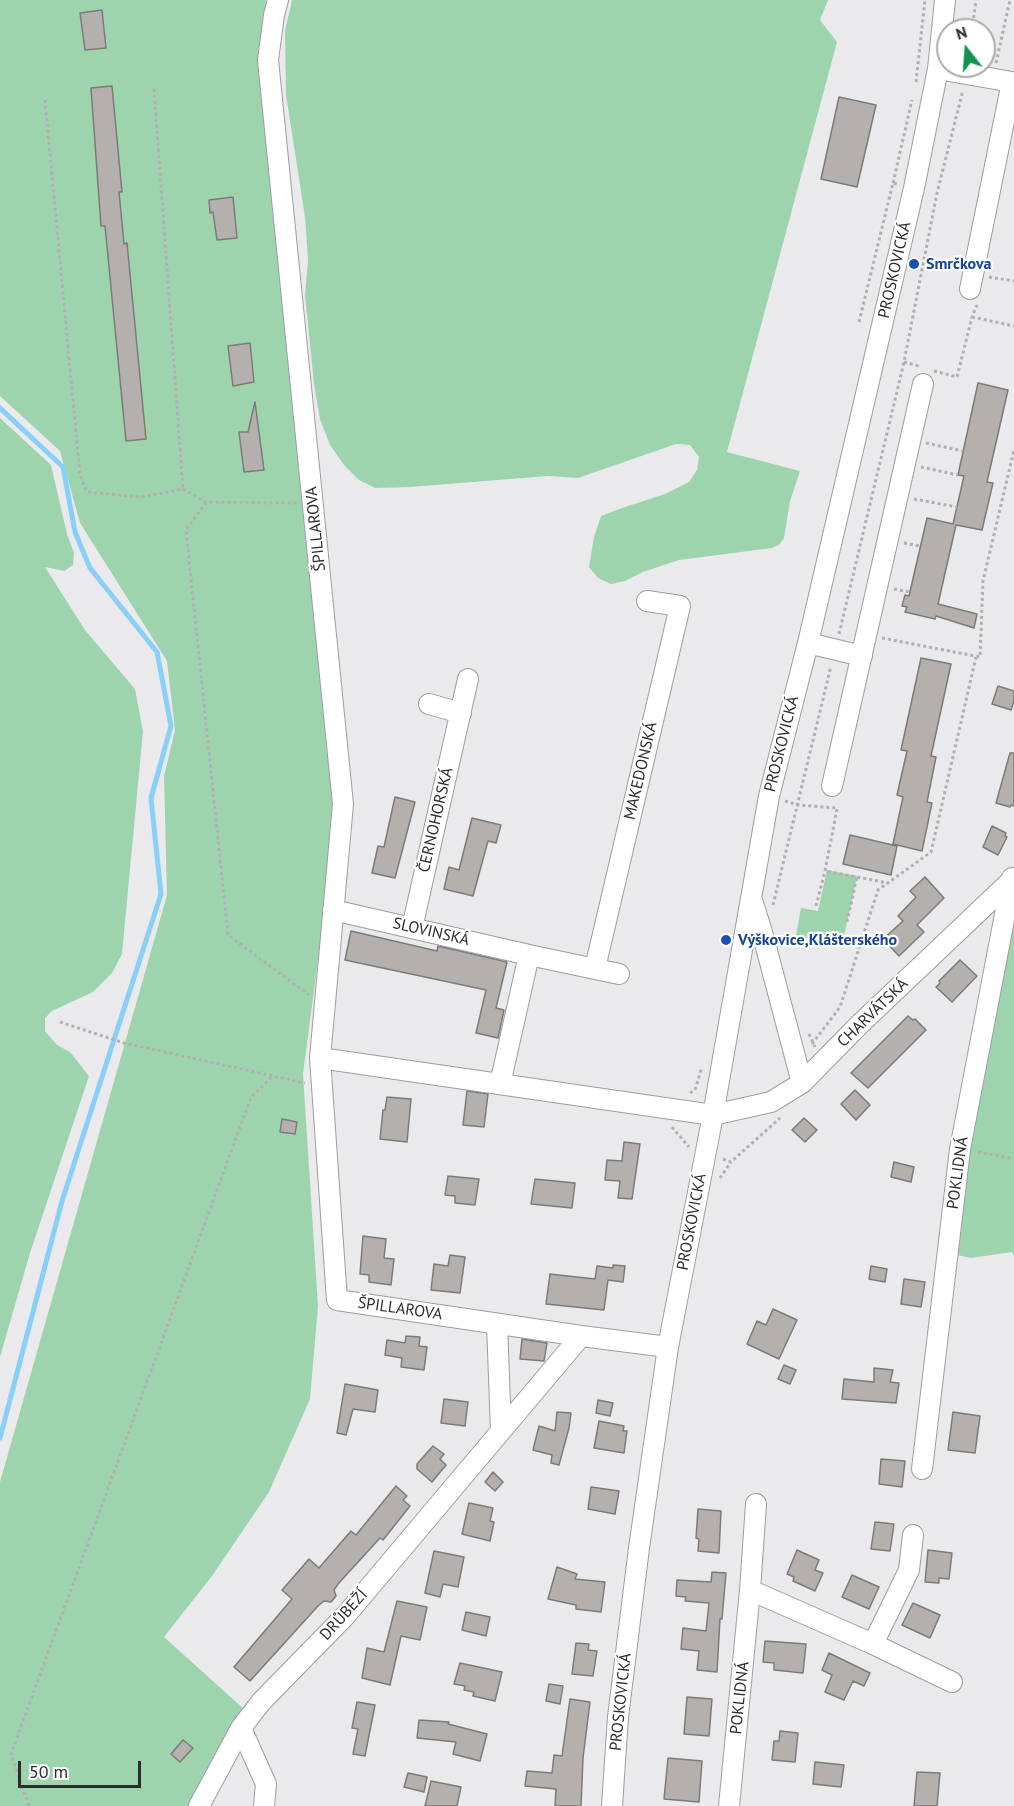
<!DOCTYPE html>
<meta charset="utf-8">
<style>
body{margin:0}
#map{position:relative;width:1014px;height:1806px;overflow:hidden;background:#eaeaed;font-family:"PT Sans",sans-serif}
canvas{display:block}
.north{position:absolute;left:936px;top:18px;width:60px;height:60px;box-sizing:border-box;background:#fff;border:2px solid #ababab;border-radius:50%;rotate:343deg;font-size:16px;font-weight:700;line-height:24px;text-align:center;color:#2c2c2d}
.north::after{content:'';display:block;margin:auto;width:21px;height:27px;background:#109351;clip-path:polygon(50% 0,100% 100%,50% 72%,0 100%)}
.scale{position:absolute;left:18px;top:1761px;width:123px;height:27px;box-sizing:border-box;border:3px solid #2c2c2d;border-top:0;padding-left:8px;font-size:18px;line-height:21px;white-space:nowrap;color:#2c2c2d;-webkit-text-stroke:4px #fff;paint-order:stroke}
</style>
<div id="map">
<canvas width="1014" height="1806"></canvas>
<div class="north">N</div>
<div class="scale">50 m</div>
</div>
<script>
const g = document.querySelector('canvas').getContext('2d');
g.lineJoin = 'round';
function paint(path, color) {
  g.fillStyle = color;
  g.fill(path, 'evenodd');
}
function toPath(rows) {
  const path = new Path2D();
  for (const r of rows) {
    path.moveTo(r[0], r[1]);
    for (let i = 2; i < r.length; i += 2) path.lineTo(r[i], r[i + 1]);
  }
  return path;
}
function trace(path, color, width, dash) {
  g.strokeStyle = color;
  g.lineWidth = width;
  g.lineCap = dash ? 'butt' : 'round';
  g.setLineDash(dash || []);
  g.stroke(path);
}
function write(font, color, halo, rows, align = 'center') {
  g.font = font + ' "PT Sans",sans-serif';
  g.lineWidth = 4.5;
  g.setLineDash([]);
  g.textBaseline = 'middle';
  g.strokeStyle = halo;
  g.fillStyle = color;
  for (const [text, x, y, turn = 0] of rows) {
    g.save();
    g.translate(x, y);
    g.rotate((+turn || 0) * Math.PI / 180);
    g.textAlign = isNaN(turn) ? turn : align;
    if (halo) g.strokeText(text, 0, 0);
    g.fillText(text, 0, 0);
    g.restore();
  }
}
paint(toPath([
 [0,0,266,0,259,58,337,816,303,1074,318,1306,310,1399,269,1492,212,1576,164,1637,245,1710,189,1806,0,1806,0,1482,167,895,164,776,175,730,167,661,80,523,60,451,0,396],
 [292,0,828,0,820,20,837,42,727,452,800,471,790,501,784,538,779,545,772,548,679,560,643,572,625,581,611,584,598,578,589,567,594,537,601,516,625,507,665,494,689,482,697,470,699,457,690,445,676,444,578,478,548,476,410,487,375,488,359,480,344,465,330,445,320,419,314,384,305,295,308,260,305,217,286,95,285,31],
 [0,418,51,465,67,534,74,553,73,565,64,571,45,567,85,630,135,689,143,731,122,954,112,973,93,992,52,1011,45,1018,45,1031,57,1045,70,1052,89,1076,30,1253,0,1357],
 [827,870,857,876,842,945,796,936,801,908,818,911],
 [1014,902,1014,1256,1012,1252,971,1258,948,1253]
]), '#9ed4ad');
trace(toPath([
 [0,408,63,467,75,532,90,568,157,652,171,726,151,798,161,894,62,1201,0,1438]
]), '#89d0f8', 5);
const building = toPath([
 [102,10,106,48,85,50,80,13,102,10],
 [112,86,122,192,119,192,124,244,127,243,146,439,126,441,105,226,101,226,91,88,112,86],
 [839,97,876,105,857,187,821,179,839,97],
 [233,197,237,238,217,240,213,212,210,213,209,200,233,197],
 [250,343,254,382,233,386,228,346,250,343],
 [978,383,1008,390,987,482,993,483,982,530,956,525,938,604,977,614,974,628,936,616,935,619,905,612,907,607,902,606,905,595,909,596,927,518,953,524,964,476,958,475,978,383],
 [255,402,264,470,244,472,239,432,248,432,255,402],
 [921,658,951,664,931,756,936,757,927,802,932,803,922,851,893,844,903,797,897,795,907,751,901,750,921,658],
 [998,686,1014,691,1014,701,1011,710,992,704,998,686],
 [1010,753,1014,753,1014,806,1011,805,1010,807,996,803,1010,753],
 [395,797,415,802,395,878,372,873,378,846,384,847,395,797],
 [472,818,501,825,496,843,488,841,473,896,444,889,449,867,459,870,472,818],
 [992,826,1006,833,1005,836,1007,837,998,855,983,847,992,826],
 [850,835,897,846,891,875,843,864,850,835],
 [925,877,944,898,917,925,924,932,899,956,883,939,903,921,898,916,916,897,910,891,925,877],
 [351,931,437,951,438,946,507,962,496,1008,504,1010,498,1038,476,1033,486,990,345,960,351,931],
 [960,960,977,976,952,1002,936,987,940,983,939,981,960,960],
 [908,1016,913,1020,915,1019,926,1030,868,1088,851,1073,908,1016],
 [855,1090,870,1105,856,1120,841,1104,855,1090],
 [467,1091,488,1094,484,1127,463,1125,467,1091],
 [387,1097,411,1099,407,1142,380,1139,383,1110,385,1110,387,1097],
 [804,1118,817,1130,805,1142,792,1130,804,1118],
 [282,1119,297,1122,295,1134,280,1132,282,1119],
 [624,1142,640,1144,632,1199,618,1198,620,1181,605,1180,607,1160,622,1161,624,1142],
 [894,1162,914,1167,911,1182,891,1177,894,1162],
 [448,1176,479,1179,475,1205,455,1203,455,1196,445,1195,448,1176],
 [535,1179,575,1183,572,1208,531,1204,535,1179],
 [363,1236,386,1239,384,1258,394,1259,391,1285,369,1282,369,1275,360,1274,363,1236],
 [450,1255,465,1257,460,1293,431,1290,434,1264,448,1266,450,1255],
 [613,1265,625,1266,623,1282,608,1280,604,1310,546,1304,550,1274,595,1279,597,1266,613,1268,613,1265],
 [871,1266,887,1269,885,1282,869,1279,871,1266],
 [904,1279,925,1282,921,1307,901,1304,904,1279],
 [773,1309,797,1320,779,1359,747,1344,757,1321,766,1325,773,1309],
 [406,1336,420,1337,419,1346,427,1347,424,1370,401,1367,402,1358,385,1355,387,1340,405,1343,406,1336],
 [522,1339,547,1343,544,1361,520,1359,522,1339],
 [784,1365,796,1370,790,1384,778,1379,784,1365],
 [874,1368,893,1370,890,1382,899,1383,896,1403,842,1399,844,1379,874,1382,874,1368],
 [345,1384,378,1390,375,1412,353,1409,346,1435,337,1433,345,1384],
 [444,1399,468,1402,465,1426,441,1423,444,1399],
 [598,1400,613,1403,610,1416,596,1413,598,1400],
 [557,1412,571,1413,569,1428,559,1465,551,1463,552,1455,533,1450,539,1426,555,1431,557,1412],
 [953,1412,980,1416,975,1453,948,1450,953,1412],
 [599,1421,624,1426,623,1431,627,1431,624,1453,594,1448,599,1421],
 [433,1446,444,1454,440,1459,446,1465,432,1482,417,1469,417,1464,433,1446],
 [881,1459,905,1461,902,1487,879,1484,881,1459],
 [493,1472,503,1482,495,1491,485,1482,493,1472],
 [396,1486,407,1496,403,1500,410,1506,383,1540,380,1538,338,1584,334,1590,336,1596,331,1602,324,1601,318,1606,250,1681,234,1667,292,1599,282,1590,290,1581,309,1559,319,1568,351,1531,356,1535,396,1486],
 [591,1487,619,1491,615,1514,588,1509,591,1487],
 [469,1503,493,1508,490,1521,494,1522,490,1541,462,1534,469,1503],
 [698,1509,721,1511,719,1553,698,1551,699,1539,696,1538,698,1509],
 [875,1522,894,1524,890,1551,871,1549,875,1522],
 [797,1550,819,1560,815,1570,823,1573,815,1591,793,1581,794,1577,787,1574,797,1550],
 [928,1550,952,1553,949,1579,939,1578,939,1583,925,1582,928,1550],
 [434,1551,464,1557,458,1587,443,1584,440,1597,425,1593,434,1551],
 [557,1567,577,1574,575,1579,605,1582,601,1612,576,1609,576,1605,548,1599,557,1567],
 [712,1572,726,1573,722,1619,720,1619,717,1672,697,1670,699,1651,681,1649,683,1628,706,1631,709,1603,685,1601,686,1597,676,1596,677,1580,711,1582,712,1572],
 [852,1575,879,1587,869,1609,842,1597,852,1575],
 [397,1601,427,1607,420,1640,401,1636,390,1685,362,1678,367,1648,384,1652,397,1601],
 [913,1603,940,1615,930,1638,902,1625,913,1603],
 [466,1612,490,1617,486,1636,462,1630,466,1612],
 [765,1641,806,1644,803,1673,774,1670,774,1663,763,1662,765,1641],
 [576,1643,589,1644,588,1650,597,1651,593,1676,572,1674,576,1643],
 [829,1653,870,1673,864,1686,853,1681,844,1700,825,1692,832,1675,822,1670,829,1653],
 [460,1663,502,1672,495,1701,473,1696,474,1692,464,1690,465,1686,454,1684,460,1663],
 [549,1684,563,1686,560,1704,546,1701,549,1684],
 [687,1697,712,1699,709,1736,684,1734,687,1697],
 [570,1699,590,1702,583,1758,581,1806,555,1806,556,1789,525,1786,527,1771,552,1773,554,1755,562,1756,570,1699],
 [357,1702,375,1705,365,1756,353,1754,358,1729,352,1728,357,1702],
 [419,1720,449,1722,448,1724,487,1734,480,1761,453,1754,456,1742,417,1738,419,1720],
 [780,1731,798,1733,795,1762,772,1760,774,1741,779,1741,780,1731],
 [183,1740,193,1748,180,1762,171,1754,183,1740],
 [668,1758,702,1761,699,1802,664,1799,668,1758],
 [815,1762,844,1765,841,1787,813,1784,815,1762],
 [917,1772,940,1773,937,1806,914,1806,917,1772],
 [408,1773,427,1777,424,1792,404,1787,408,1773],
 [431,1781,461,1787,457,1806,425,1806,431,1781]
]);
paint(building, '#b3b0ae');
trace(building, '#7d7b79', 1.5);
const minor = toPath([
 [278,0,274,15,268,60,343,804,320,1058,337,1300,581,1336,668,1347],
 [938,69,1012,82,970,289],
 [808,643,862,656],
 [429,704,461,713],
 [832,786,923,384],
 [752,900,762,932,802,1083],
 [333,910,529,955],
 [412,928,468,679],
 [595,968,680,606,647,601],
 [320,1058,713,1115,771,1102,802,1083,859,1025,1014,878],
 [500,1084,529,955,619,974],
 [497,1324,501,1431],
 [922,1469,960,1149,1012,878],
 [756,1504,750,1590,873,1644,952,1682],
 [873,1644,909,1570,913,1535],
 [241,1728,266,1784,264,1806],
 [199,1806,241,1728,261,1702,346,1615,581,1336],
 [612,1806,618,1717,639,1548,668,1347,713,1115,769,796,808,643,914,188,938,69,945,0],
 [729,1806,750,1590]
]);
trace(minor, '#9d9da0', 22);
trace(toPath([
 [972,30,976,0],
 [996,63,1010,0],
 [916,82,925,0],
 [154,89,183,489],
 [45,100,80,475,87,492,141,497,183,489,206,502,297,503],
 [893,183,912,100],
 [989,277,1014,281],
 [972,317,1014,326],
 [859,322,893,183,897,184],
 [904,362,919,366],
 [934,371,957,377,972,317,977,305],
 [926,443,963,451],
 [921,467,958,475],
 [914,499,957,507],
 [206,502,186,530,228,935,309,995],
 [904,543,920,546],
 [894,589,910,592],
 [839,634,904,362,937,193,963,90],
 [882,638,980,657,983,581,1014,450],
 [785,801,798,805,837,808],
 [837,809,825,871,888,883],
 [773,905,831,666],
 [816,906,825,871],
 [847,922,857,877],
 [60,1022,124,1043,305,1083],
 [809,1034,815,1047],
 [812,1044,840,1007,878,890,931,852,976,657],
 [690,1093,695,1090,702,1067],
 [672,1127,689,1147],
 [978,1152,1014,1159],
 [723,1159,731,1162,780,1118],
 [720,1178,731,1162],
 [29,1806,11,1754,251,1097,273,1076]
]), '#b0b0b3', 3, [3, 3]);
trace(minor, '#fff', 20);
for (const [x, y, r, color] of [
 [914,264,6,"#1a4fb4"],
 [726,940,6,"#1a4fb4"]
]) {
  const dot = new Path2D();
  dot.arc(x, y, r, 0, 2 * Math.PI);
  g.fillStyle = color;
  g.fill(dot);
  trace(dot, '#fff', 2);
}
write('bold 16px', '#164399', '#fff', [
 ["Smrčkova",926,264],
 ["Výškovice,Klášterského",738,940]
], 'left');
write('16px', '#2c2c2d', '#fff', [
 ["PROSKOVICKÁ",895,270,-77],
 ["ŠPILLAROVA",316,529,-96],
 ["PROSKOVICKÁ",782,744,-76],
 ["MAKEDONSKÁ",641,771,-77],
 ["ČERNOHORSKÁ",436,820,-77],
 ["SLOVINSKÁ",431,932,13],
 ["CHARVÁTSKÁ",873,1013,-44],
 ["POKLIDNÁ",958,1173,-82],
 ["PROSKOVICKÁ",692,1222,-79],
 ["ŠPILLAROVA",400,1309,8],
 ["DRŮBEŽÍ",344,1615,-48],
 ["POKLIDNÁ",740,1698,-84],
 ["PROSKOVICKÁ",621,1702,-84]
]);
</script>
